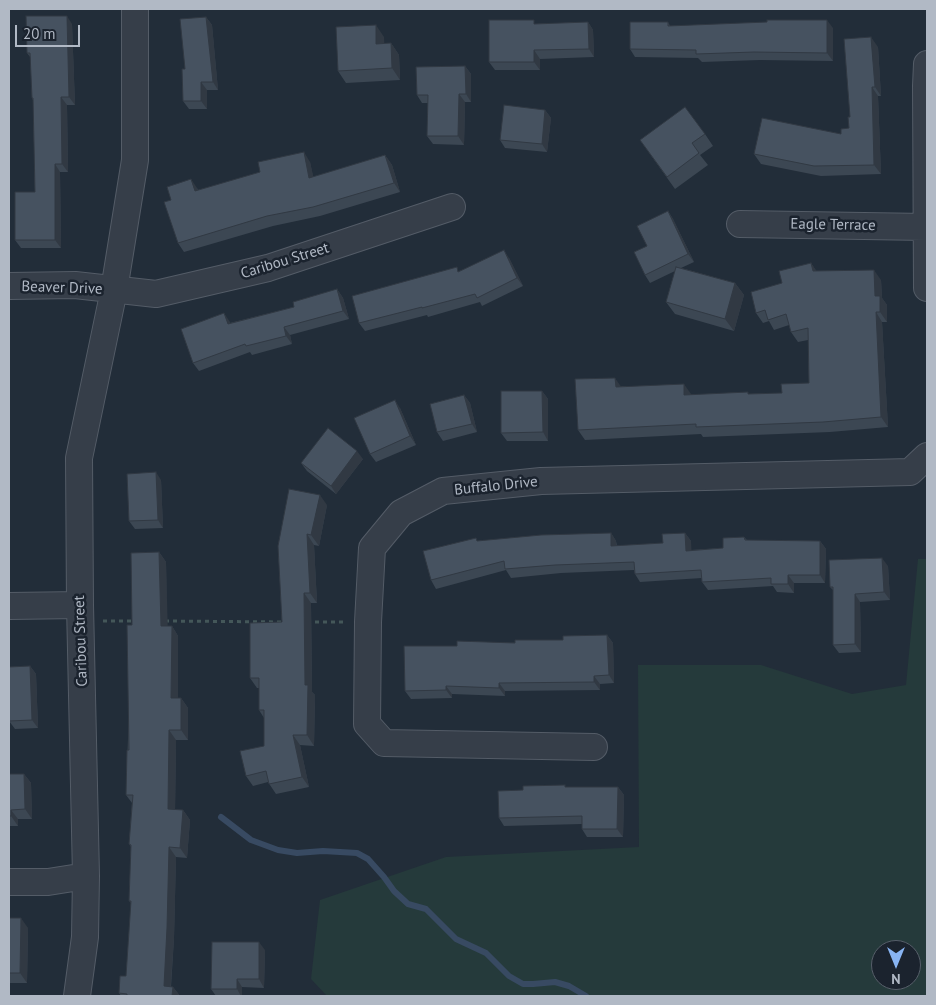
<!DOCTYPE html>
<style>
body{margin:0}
#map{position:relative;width:936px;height:1005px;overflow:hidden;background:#222d39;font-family:"PT Sans",sans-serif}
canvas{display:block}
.frame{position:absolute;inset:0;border:10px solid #b1b9c5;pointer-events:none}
.north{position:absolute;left:871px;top:940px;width:50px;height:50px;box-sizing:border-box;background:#1b232e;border:1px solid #575f6a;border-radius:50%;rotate:180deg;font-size:14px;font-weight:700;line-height:20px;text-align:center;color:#b1b9c5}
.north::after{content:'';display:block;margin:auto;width:18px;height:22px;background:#88b4f3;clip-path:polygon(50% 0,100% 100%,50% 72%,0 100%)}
.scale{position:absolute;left:15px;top:25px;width:65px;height:22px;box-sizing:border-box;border:2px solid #b1b9c5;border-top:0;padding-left:6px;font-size:15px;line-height:18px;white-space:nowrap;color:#b1b9c5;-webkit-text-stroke:4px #1b232e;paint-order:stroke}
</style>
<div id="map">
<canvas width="936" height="1005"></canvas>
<div class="frame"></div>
<div class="north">N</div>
<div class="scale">20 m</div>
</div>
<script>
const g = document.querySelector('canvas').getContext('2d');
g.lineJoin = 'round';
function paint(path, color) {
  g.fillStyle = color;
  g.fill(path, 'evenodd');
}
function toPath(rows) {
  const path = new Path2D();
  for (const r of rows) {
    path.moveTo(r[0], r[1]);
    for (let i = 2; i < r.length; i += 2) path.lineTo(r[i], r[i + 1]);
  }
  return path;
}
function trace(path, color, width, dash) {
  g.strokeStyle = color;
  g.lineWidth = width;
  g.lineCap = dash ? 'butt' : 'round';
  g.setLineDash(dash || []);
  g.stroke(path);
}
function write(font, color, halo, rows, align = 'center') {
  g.font = font + ' "PT Sans",sans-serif';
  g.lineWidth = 5;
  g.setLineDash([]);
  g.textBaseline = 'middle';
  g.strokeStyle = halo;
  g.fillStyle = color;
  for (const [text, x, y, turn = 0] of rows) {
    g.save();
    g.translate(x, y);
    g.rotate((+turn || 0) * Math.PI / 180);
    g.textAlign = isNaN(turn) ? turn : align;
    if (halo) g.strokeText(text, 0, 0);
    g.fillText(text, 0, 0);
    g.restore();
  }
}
paint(toPath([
 [918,559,927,559,927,996,327,996,311,979,320,900,446,857,639,847,638,665,761,665,852,694,906,685],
 [881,950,911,950,911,980,881,980]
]), '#253a3b');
trace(toPath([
 [221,817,251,840,278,850,297,853,323,851,357,853,368,859,384,877,394,891,408,904,426,909,456,939,486,953,509,976,523,984,533,984,555,982,569,986,586,996]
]), '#384a62', 6);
const minor = toPath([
 [927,64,926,86,927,288],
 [740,224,926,227],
 [9,286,75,285,156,294,268,268,452,207],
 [9,606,80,605],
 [594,747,384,743,367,724,368,622,372,548,401,513,443,491,541,481,910,472,927,456],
 [9,882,48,882,86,876],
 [77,996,85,937,86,876,80,605,79,458,114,290,135,160,135,9]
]);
trace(minor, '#545c67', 28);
trace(toPath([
 [103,621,136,621],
 [165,621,284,622],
 [307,622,346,622]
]), '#445759', 3, [4, 4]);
trace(minor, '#363e49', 26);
paint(toPath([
 [206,17,212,25,218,90,207,90,207,109,189,109,183,101,185,69],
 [588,22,593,30,594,57,540,59,540,70,495,70,489,62,536,24],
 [668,22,670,26,833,28,833,61,760,60,702,62,698,58,635,57,630,49],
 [72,24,75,105,67,105,68,172,60,172,61,248,21,248,15,240,35,192,33,100,32,98,31,58,27,53],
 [384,37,384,43,391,43,399,55,400,80,346,83,338,71],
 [878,47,881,96,878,96,881,174,821,176,761,164,754,154,841,134,849,128],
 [465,66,471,74,471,102,465,102,464,145,433,144,427,136,428,103,422,103,417,95],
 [545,110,551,118,547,152,505,148,500,140],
 [705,134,713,146,700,155,708,165,675,189,640,140],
 [385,155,392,165,400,192,320,216,273,226,184,252,178,243,171,200,197,188,198,190,310,162,313,177],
 [668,211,673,219,694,262,681,268,735,283,744,295,734,331,675,314,666,302,675,271,650,283,645,275,647,246],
 [509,258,523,286,482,306,480,302,428,317,427,315,365,331,359,323,459,271],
 [811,263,816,271,881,280,882,298,887,305,887,322,882,322,888,427,830,432,703,437,701,434,585,440,578,430,622,386,691,394,691,395,749,394,782,393,809,383,808,340,798,342,791,332,789,325,774,330,769,321,763,323,756,313,782,283],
 [337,289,343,298,349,319,290,335,292,344,252,355,250,352,199,371,193,363,230,322,230,323,294,307],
 [542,391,548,399,548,441,507,441,501,433],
 [464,395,470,403,477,432,443,441,437,432],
 [400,408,416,445,376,462,370,454],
 [363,459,336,494,307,471,301,463],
 [161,480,163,528,135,529,129,521],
 [327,505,319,546,314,545,317,603,311,603,312,692,315,695,314,746,300,745,309,787,276,794,268,782,253,786,246,776,264,746,264,718,259,710,259,688,257,688,250,678,282,622,278,546],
 [611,533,616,541,617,546,663,543,685,533,691,541,691,550,723,548,744,537,747,540,820,541,826,549,825,583,794,583,794,593,777,592,773,586,708,590,702,582,702,578,640,582,635,574,634,570,561,573,511,578,506,570,436,589,431,580,478,541],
 [159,552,166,562,167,626,172,626,178,636,178,698,181,698,188,708,188,740,176,740,175,810,183,810,190,820,187,858,176,857,174,938,171,987,173,987,180,996,121,996,119,993,126,976,131,903,129,901,131,847,129,844,132,803,126,795,132,625],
 [888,566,890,600,860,602,861,652,839,653,833,645,833,590,830,587],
 [607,635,613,643,614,683,600,684,600,690,505,691,505,696,452,694,452,698,411,699,405,691,457,646,563,640],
 [30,666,36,674,38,728,15,729,9,721],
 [9,774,24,774,31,783,32,819,18,819,18,826,9,826],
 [566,787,618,787,624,795,623,837,587,837,582,829,582,824,504,826,499,818,523,790],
 [9,918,28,928,27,983,9,983],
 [265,950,264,988,242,987,242,996,216,996,211,989]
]), '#3c4753');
paint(toPath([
 [67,16,72,24,75,105,69,97],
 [206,17,212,25,218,90,213,82],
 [827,20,833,28,833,61,827,53],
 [588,22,593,30,594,57,589,49],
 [376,25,384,37,385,56,376,44],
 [871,37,878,47,881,96,875,87],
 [391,43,399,55,400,80,392,68],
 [534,50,540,59,540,70,534,62],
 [465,66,471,74,471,102,466,94],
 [201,82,207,90,207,109,201,101],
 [872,87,878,96,881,174,874,165],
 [459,94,465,102,464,145,458,136],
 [61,97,67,105,68,172,62,164],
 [545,110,551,118,547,152,542,144],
 [304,152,310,162,316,188,309,178],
 [385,155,392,165,400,192,394,183],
 [55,164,60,172,61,248,55,240],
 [191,179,197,188,201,201,195,191],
 [668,211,673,219,694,262,688,254],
 [504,250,509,258,523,286,517,278],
 [811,263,818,273,813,271],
 [874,270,881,280,882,298,887,305,887,322,880,312,875,296],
 [735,283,744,295,734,331,725,319],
 [337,289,343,298,349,319,343,311],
 [876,312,882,322,888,427,881,417],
 [224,313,230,322,234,332,228,324],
 [284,327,290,335,292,344,286,336],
 [615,378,622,388,616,387],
 [684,384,691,394,691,405,684,395],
 [542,391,548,399,548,441,543,432],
 [464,395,470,403,477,432,472,424],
 [395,400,400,408,416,445,410,436],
 [357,451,363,459,336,494,331,486],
 [156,472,161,480,163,528,158,520],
 [320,495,327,505,319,546,311,535],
 [611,533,616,541,617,554,611,546],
 [685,533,691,541,692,559,686,551],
 [307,534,314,545,317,603,310,593],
 [820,541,826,549,825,583,820,575],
 [159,552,166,562,168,636,161,626],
 [882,558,888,566,890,600,884,592],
 [788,575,794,583,794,593,788,584],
 [304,593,311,603,312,692,315,695,314,746,307,735,305,685],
 [855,594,860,602,861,652,855,644],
 [172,626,178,636,178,708,171,698],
 [607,635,613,643,614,683,609,675],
 [30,666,36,674,38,728,32,720],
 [594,676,600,684,600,690,594,682],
 [499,683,505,691,505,696,499,688],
 [446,686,452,694,452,698,446,690],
 [181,698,188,708,188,740,181,730],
 [169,730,176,740,175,819,168,809],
 [293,735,300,745,309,787,302,777],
 [24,774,31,783,32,819,25,809],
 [618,787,624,795,623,837,617,829],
 [11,810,18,819,18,826,11,816],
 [183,810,190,820,187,858,180,848],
 [169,847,176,857,174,938,170,996,164,986],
 [21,918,28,928,27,983,20,973],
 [259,942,265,950,264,988,259,979],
 [237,979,242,987,242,996,241,996,237,989],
 [173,987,180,996,172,996]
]), '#313943');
const building = toPath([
 [26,16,67,16,69,97,61,97,62,164,55,164,55,240,15,240,15,192,35,192,33,98,32,98,30,53,27,53,26,16],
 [206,17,213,82,201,82,201,101,183,101,182,69,185,69,180,19,206,17],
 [489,20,534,20,534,24,588,22,589,49,534,50,534,62,489,62,489,20],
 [767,20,827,20,827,53,754,52,696,54,696,50,630,49,630,22,668,22,668,26,767,22,767,20],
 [376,25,376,44,391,43,392,68,338,71,336,27,376,25],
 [871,37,875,87,872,87,874,165,814,166,754,154,762,118,841,134,841,129,849,128,848,117,850,117,844,39,871,37],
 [465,66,466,94,459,94,458,136,427,136,428,95,417,95,416,67,465,66],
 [504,105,545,110,542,144,500,140,504,105],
 [685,107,705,134,692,143,699,153,667,177,640,140,685,107],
 [304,152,309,178,385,155,394,183,313,207,267,216,178,243,164,202,171,200,167,187,191,179,195,191,260,172,258,162,304,152],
 [668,211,688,254,645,275,634,252,647,246,637,226,668,211],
 [504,250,517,278,477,298,475,294,422,308,422,307,359,323,352,296,457,267,458,272,504,250],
 [811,263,813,271,874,270,875,296,880,296,880,312,876,312,881,417,823,422,696,427,696,424,578,430,575,379,615,378,616,387,684,384,684,395,748,392,748,394,782,393,781,384,809,383,808,328,791,332,786,314,768,320,765,310,756,313,751,292,782,283,779,271,811,263],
 [676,267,735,283,725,319,666,302,676,267],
 [337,289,343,311,284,327,286,336,246,346,245,344,193,363,181,329,224,313,228,324,294,307,293,302,337,289],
 [501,391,542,391,543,432,501,433,501,391],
 [464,395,472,424,437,432,430,404,464,395],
 [395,400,410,436,370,454,354,418,395,400],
 [328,428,357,451,331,486,301,463,328,428],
 [156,472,158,520,129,521,127,474,156,472],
 [289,489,320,495,311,535,307,534,310,593,304,593,305,685,308,685,307,735,293,735,302,777,269,784,266,771,246,776,240,751,264,746,264,710,259,710,259,678,250,678,250,623,282,622,278,546,289,489],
 [611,533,611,546,663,543,662,534,685,533,686,551,723,548,723,538,744,537,745,540,820,541,820,575,788,575,788,584,771,584,771,578,702,582,701,570,635,574,634,562,555,565,505,569,504,561,431,580,423,551,476,538,477,541,541,535,611,533],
 [159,552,161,626,172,626,171,698,181,698,181,730,169,730,168,809,183,810,180,848,169,847,167,928,164,986,173,987,172,996,127,996,127,994,119,993,120,976,126,976,131,901,129,901,131,845,129,844,133,795,126,795,127,750,129,750,127,625,132,625,131,553,159,552],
 [882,558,884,592,855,594,855,644,833,645,833,587,830,587,829,560,882,558],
 [607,635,609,675,594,676,594,682,499,683,499,688,446,686,446,690,405,691,404,646,457,646,457,641,515,643,515,640,563,640,563,636,607,635],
 [30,666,32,720,9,721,9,667,30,666],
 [9,774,24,774,25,809,11,810,11,816,9,816,9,774],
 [565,785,565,787,618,787,617,829,582,829,582,816,499,818,498,791,523,790,523,786,565,785],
 [9,918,21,918,20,973,9,973,9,918],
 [212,942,259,942,259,979,237,979,237,989,211,989,212,942]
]);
paint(building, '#465260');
trace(building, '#313943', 1);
write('15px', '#b1b9c5', '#1b232e', [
 ["Eagle Terrace",833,225,1],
 ["Caribou Street",285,261,-17],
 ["Beaver Drive",62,288,2],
 ["Buffalo Drive",496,486,-6],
 ["Caribou Street",81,641,-92]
]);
</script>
